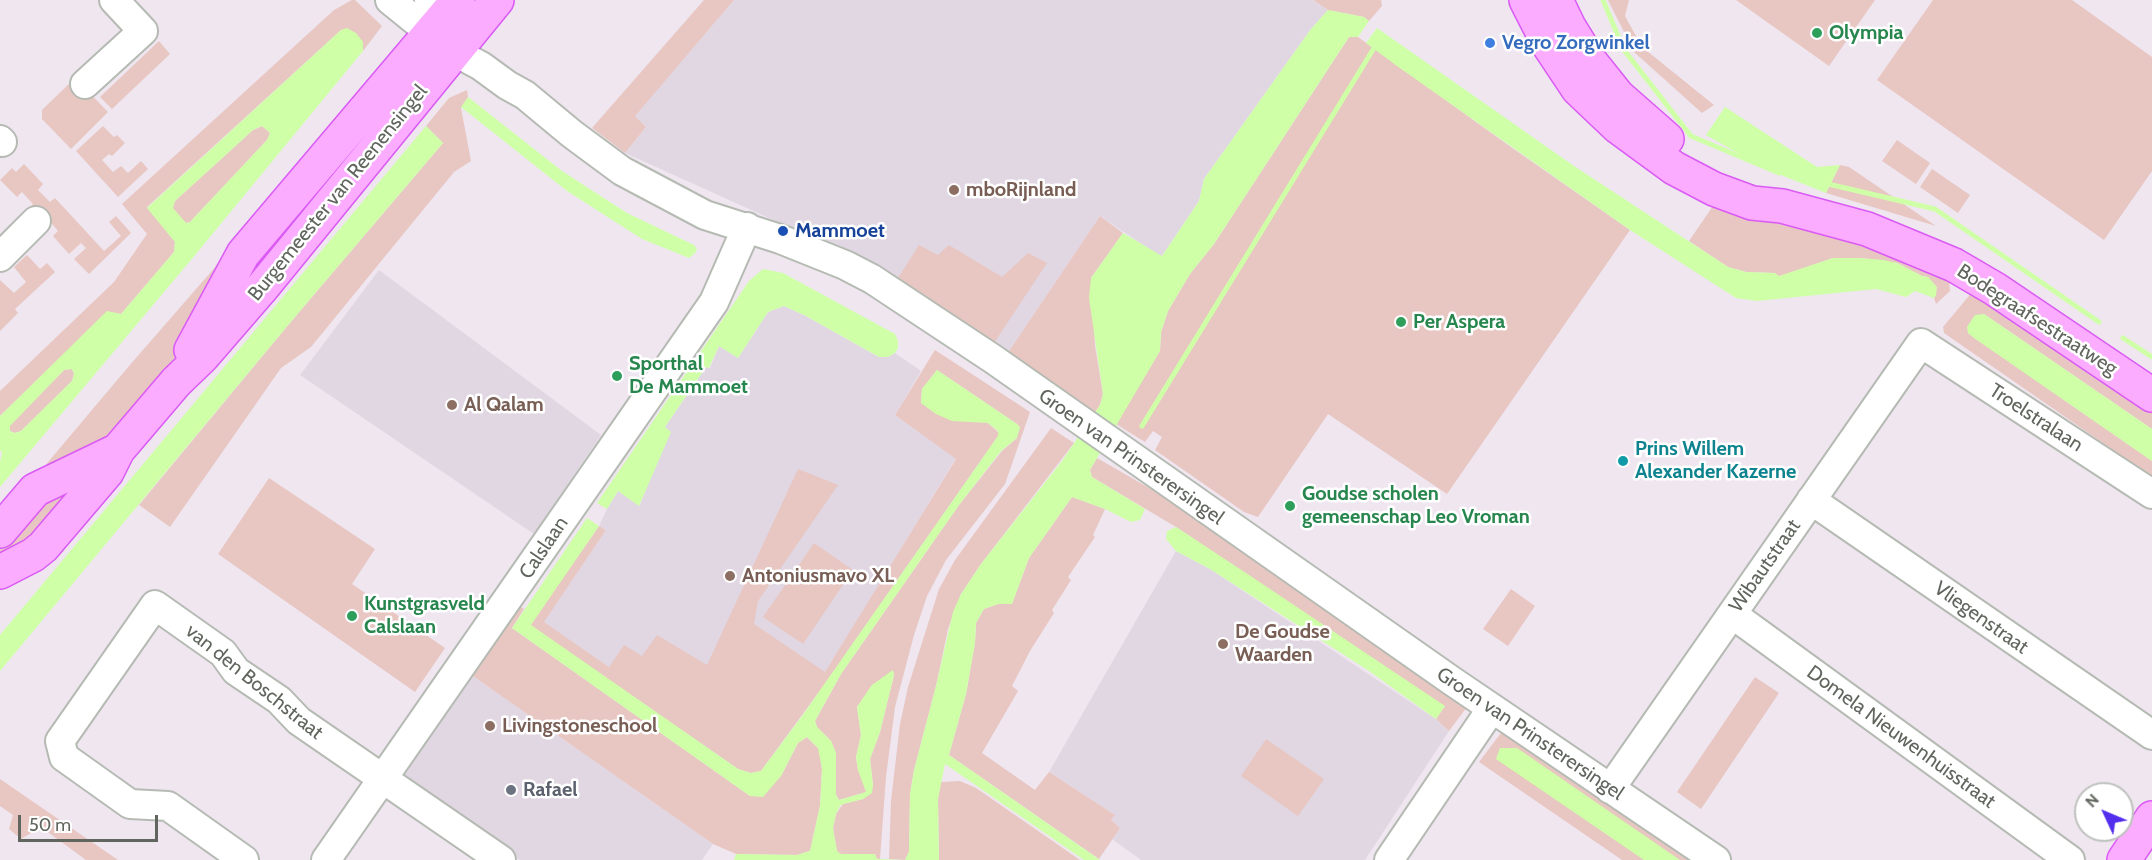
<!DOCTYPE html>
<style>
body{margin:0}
#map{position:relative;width:2152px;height:860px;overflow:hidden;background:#efe6f0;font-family:Cabin,sans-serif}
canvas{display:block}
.north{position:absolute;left:2074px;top:782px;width:60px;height:60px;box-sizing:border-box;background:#fff;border:2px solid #bfc2be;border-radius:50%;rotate:314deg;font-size:16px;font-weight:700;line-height:24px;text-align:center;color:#60665d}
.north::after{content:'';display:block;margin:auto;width:21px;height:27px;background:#532fed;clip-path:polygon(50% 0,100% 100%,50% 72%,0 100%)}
.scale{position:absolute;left:18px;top:815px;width:140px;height:27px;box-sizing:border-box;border:3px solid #60665d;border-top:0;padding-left:8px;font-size:18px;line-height:21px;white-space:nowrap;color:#60665d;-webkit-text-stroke:4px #fff;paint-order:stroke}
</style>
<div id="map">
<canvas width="2152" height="860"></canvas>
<div class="north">N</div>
<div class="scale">50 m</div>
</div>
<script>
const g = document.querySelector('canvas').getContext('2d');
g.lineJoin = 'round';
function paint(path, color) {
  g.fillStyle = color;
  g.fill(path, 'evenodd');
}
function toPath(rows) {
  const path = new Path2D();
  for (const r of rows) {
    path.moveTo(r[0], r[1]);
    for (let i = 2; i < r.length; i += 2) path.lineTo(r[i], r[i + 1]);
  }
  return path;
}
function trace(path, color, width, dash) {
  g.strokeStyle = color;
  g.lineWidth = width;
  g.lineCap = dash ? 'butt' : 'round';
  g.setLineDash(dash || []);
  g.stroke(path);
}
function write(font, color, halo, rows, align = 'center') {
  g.font = font + ' Cabin,sans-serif';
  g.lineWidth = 5;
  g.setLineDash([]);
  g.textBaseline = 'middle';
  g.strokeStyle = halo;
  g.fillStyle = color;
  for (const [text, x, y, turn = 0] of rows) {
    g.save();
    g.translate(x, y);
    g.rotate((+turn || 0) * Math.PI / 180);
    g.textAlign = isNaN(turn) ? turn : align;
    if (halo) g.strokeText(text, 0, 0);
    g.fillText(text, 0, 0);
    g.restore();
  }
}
paint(toPath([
 [734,0,1312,0,1328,10,1311,29,1204,179,1199,201,1161,257,1100,216,1003,360,842,251,625,153,646,127,634,116],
 [379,270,601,435,534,534,300,375],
 [784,306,806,316,879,357,888,357,895,353,921,371,895,415,956,458,847,638,761,771,543,622,606,530,599,526,607,509,618,491,640,505,665,427,706,367,710,368,719,346,738,358,768,312],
 [1176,551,1210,569,1436,719,1449,731,1365,860,1141,860,1112,839,1120,828,1111,820,1115,815,1049,772],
 [470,674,713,844,702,860,520,860,402,778]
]), '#e1d7e2');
paint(toPath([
 [352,0,355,0,382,26,363,51,363,42,341,30,147,207,175,242,174,252,121,314,107,312,0,416,0,391,114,282,147,234,122,204,334,10],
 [704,0,734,0,635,116,646,127,625,153,592,128],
 [1313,0,1381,0,1382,6,1369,21,1364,17,1328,10],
 [1608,0,1629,0,1625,16,1642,47,1714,105,1702,113,1634,52],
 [1736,0,1875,0,1829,66],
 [1933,0,2072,0,2152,57,2152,171,2104,240,1877,80],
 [1349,37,1358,37,1508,145,1630,230,1447,494,1328,414,1258,517,1244,512,1155,450,1162,437,1153,431,1145,442,1116,424,1160,351,1161,332,1168,311,1190,274,1214,244],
 [159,41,170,54,112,109,100,97],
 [75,78,108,112,71,149,42,119,42,110],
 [467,90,468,97,461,108,471,161,454,172,311,347,281,368,170,527,139,505,289,324,443,143,426,126,449,98],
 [103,126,114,137,117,135,125,143,112,156,109,154,102,160,113,172,121,166,128,173,141,161,148,169,118,197,76,151],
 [262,126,270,133,267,140,190,222,186,223,172,208,175,201,253,130],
 [1897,140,1930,163,1916,184,1882,161],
 [24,164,43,184,38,190,50,202,55,198,104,251,121,236,109,222,116,216,131,233,89,274,74,259,86,248,81,243,69,254,53,236,58,231,53,225,47,219,41,224,28,209,33,204,22,192,17,197,0,180,12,168,16,172],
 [1840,165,1849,167,1936,226,1826,193],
 [1932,169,1970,195,1958,213,1920,187],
 [1715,203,1831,234,1927,266,1949,281,1950,291,1936,304,1934,298,1936,295,1928,277,1922,276,1897,263,1860,258,1833,258,1779,277,1775,273,1746,272,1728,267,1689,241],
 [1100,216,1123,233,1091,278,1095,346,1103,394,1100,405,1091,419,1003,360],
 [237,242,241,245,170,369,115,435,33,480,129,366],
 [919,245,938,255,949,245,1002,277,1028,253,1047,263,994,343,898,278],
 [27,255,40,269,47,263,55,272,15,309,18,313,0,331,0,280,14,293,26,282,14,267],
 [1973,291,2152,407,2152,429,1984,314,1968,333,2152,461,2152,477,1944,333,1943,327],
 [935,350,1030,412,1005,484,946,560,927,596,914,635,895,707,886,777,880,859,841,854,837,852,833,828,836,814,843,804,863,799,873,785,870,759,880,732,894,675,893,671,872,685,857,707,861,735,856,757,858,770,867,792,839,800,836,795,836,753,831,741,817,727,815,721,841,674,959,505,1002,451,1017,438,1017,424,937,370,922,389,921,403,988,423,998,432,998,436,824,685,761,771,751,773,738,769,530,625,599,526,606,530,544,622,609,667,624,645,642,656,657,635,707,665,798,469,838,485,758,601,754,624,825,672,956,459,895,415],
 [72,369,74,374,72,381,21,431,15,433,10,431,9,426,64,370],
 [1051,428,1074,443,981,564,961,594,948,629,936,686,914,770,910,794,909,852,905,860,889,859,891,801,900,724,908,687,939,589,955,560],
 [1097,458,1177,504,1467,707,1449,731,1436,719,1444,707,1176,527,1092,477,1090,470],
 [102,468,0,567,0,537,25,507],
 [269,478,375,549,352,584,445,648,415,692,218,554],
 [1072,497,1105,509,1093,535,1095,537,1068,577,1071,580,1052,610,1054,613,1030,651,1012,686,1018,691,982,753,1035,790,1049,772,1115,815,1111,820,1120,828,1099,859,949,755,966,694,975,643,976,623,984,609,998,604,1012,604,1029,558],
 [814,543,853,570,803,644,763,617],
 [1511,589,1535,606,1508,646,1483,629],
 [518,605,524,609,512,628,750,796,781,776,798,743,807,737,819,749,822,769,820,806,810,851,797,855,736,854,713,844,470,674],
 [1755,677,1779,693,1701,809,1677,792],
 [1507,725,1702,860,1622,860,1479,762],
 [1266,739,1324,779,1298,816,1241,776],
 [0,779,118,860,86,860,41,827,21,839,9,829,13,815,0,806],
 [960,781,976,788,1080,860,939,860,938,799,941,782]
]), '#e8c6c2');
paint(toPath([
 [1328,10,1364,17,1369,21,1358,37,1349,37,1214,244,1190,274,1168,311,1161,332,1160,351,1090,470,1092,477,1145,509,1140,520,1131,522,1105,509,1072,497,1029,558,1012,604,998,604,984,609,976,623,975,643,966,694,949,755,1100,860,1084,860,945,764,938,799,939,860,734,860,736,854,797,855,810,851,820,806,822,769,818,748,807,737,798,743,781,776,763,797,750,796,512,628,587,518,599,526,531,625,738,769,751,773,761,771,802,716,998,436,998,431,988,423,952,421,936,414,921,403,922,389,937,370,1017,424,1020,427,1017,438,1001,451,959,505,841,674,815,721,817,727,831,741,836,753,836,795,839,800,866,792,858,770,856,757,861,735,857,707,872,685,893,670,894,675,880,732,870,759,873,785,872,793,863,799,843,804,840,806,836,814,833,828,837,851,841,854,875,854,877,859,905,860,909,852,910,794,914,770,936,686,953,612,961,594,981,564,1062,461,1100,405,1103,394,1089,298,1091,278,1123,233,1162,256,1199,201,1204,179,1311,29],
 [347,28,356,33,363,42,363,51,196,254,0,487,0,462,2,453,0,450,0,416,107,311,121,314,174,252,175,242,147,208,341,30],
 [262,126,270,133,267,140,190,222,186,223,173,208,175,201,253,130],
 [72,369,74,374,72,381,21,431,15,433,10,431,10,426,64,370],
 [1377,28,1574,166,1728,267,1746,272,1775,273,1779,276,1833,258,1860,258,1883,260,1897,263,1922,276,1928,277,1937,287,1936,295,1934,298,1915,291,1906,297,1876,289,1757,301,1736,298,1630,230,1397,66,1366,43],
 [468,97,562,171,627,213,694,245,697,249,695,253,689,258,642,239,567,191,461,107],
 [1725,107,1817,167,1840,165,1826,193,1766,169,1706,135],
 [426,126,443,143,289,324,0,671,0,635],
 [763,269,783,273,895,334,898,341,898,348,895,353,888,357,879,357,806,316,784,306,768,312,738,358,719,346,709,368,706,367,665,427,671,432,639,506,618,491,607,509,597,503,749,281],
 [1984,314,2152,429,2152,461,1974,338,1968,333,1967,327,1975,315],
 [1176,527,1249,575,1445,706,1436,719,1369,671,1210,569,1176,551,1166,539,1167,531],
 [1500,748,1517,748,1680,860,1644,860,1496,759]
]), '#cfffa7');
trace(toPath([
 [1603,0,1624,50,1691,136,1779,173],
 [1824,183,1935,209,2099,322],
 [2123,338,2152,357],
 [1142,426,1374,48]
]), '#cfffa7', 5);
const minor = toPath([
 [390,0,453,51,481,66,507,85,525,95,572,134,622,171,705,215,780,239,845,265,872,279,993,359,1452,681,1716,860],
 [429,0,463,28],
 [85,84,143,31,114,0],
 [0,140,2,142],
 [0,257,36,221],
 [1811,500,2152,735],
 [1732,614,2070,860],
 [1610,789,1921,343,2152,494],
 [244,860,168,806,130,804,64,757,60,741,155,605,223,653,236,671,279,700,299,721,501,860],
 [326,860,714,302,747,227],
 [1389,860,1492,708]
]);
const major = toPath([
 [1526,0,1550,47,1578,89,1618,127,1674,168,1714,189,1752,203,1782,206,1867,229,1954,265,1995,289,2152,395],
 [1556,0,1569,27,1590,61,1618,96,1667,139],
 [191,350,243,254,458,0],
 [0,531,35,490,118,450],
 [0,572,33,555,43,547,107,472,118,450,176,382,203,356,261,289,497,0],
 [2124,860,2152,818]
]);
trace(minor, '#b5bbb3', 32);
trace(major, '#da5af4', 36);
trace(minor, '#fff', 28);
trace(major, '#fbacff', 33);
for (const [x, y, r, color] of [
 [1817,33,6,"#2e9e5b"],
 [1490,43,6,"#3f7fe0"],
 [954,190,6,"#8d6e63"],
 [783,231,6,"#1a4fb4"],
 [1401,322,6,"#2e9e5b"],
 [617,376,6,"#2e9e5b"],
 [452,405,6,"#8d6e63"],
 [1623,461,6,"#0f9aa8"],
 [1290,506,6,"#2e9e5b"],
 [730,576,6,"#8d6e63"],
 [352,616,6,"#2e9e5b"],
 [1223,644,6,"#8d6e63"],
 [490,726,6,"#8d6e63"],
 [511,790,6,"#6b7280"]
]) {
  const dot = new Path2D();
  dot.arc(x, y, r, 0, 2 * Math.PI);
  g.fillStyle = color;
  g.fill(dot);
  trace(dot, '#fff', 2);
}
write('bold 20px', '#27864d', '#fff', [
 ["Olympia",1829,33],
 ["Per Aspera",1413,322],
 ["Sporthal",629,364],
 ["De Mammoet",629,387],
 ["Goudse scholen",1302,494],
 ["gemeenschap Leo Vroman",1302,517],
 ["Kunstgrasveld",364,604],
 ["Calslaan",364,627]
], 'left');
write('bold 20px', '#366cbe', '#fff', [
 ["Vegro Zorgwinkel",1502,43]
], 'left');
write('bold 20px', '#785e54', '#fff', [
 ["mboRijnland",966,190],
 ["Al Qalam",464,405],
 ["Antoniusmavo XL",742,576],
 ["De Goudse",1235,632],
 ["Waarden",1235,655],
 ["Livingstoneschool",502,726]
], 'left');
write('20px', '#60665d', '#fff', [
 ["Burgemeester van Reenensingel",338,193,-51],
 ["Bodegraafsestraatweg",2037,320,33],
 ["Troelstralaan",2036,418,33],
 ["Groen van Prinsterersingel",1131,457,35],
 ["Calslaan",544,548,-56],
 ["Wibautstraat",1765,566,-55],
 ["Vliegenstraat",1981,618,35],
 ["van den Boschstraat",254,682,39],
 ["Groen van Prinsterersingel",1530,734,34],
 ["Domela Nieuwenhuisstraat",1901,737,36]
]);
write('bold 20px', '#164399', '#fff', [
 ["Mammoet",795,231]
], 'left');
write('bold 20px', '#0d838f', '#fff', [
 ["Prins Willem",1635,449],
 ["Alexander Kazerne",1635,472]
], 'left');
write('bold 20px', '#5b616d', '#fff', [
 ["Rafael",523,790]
], 'left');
</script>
